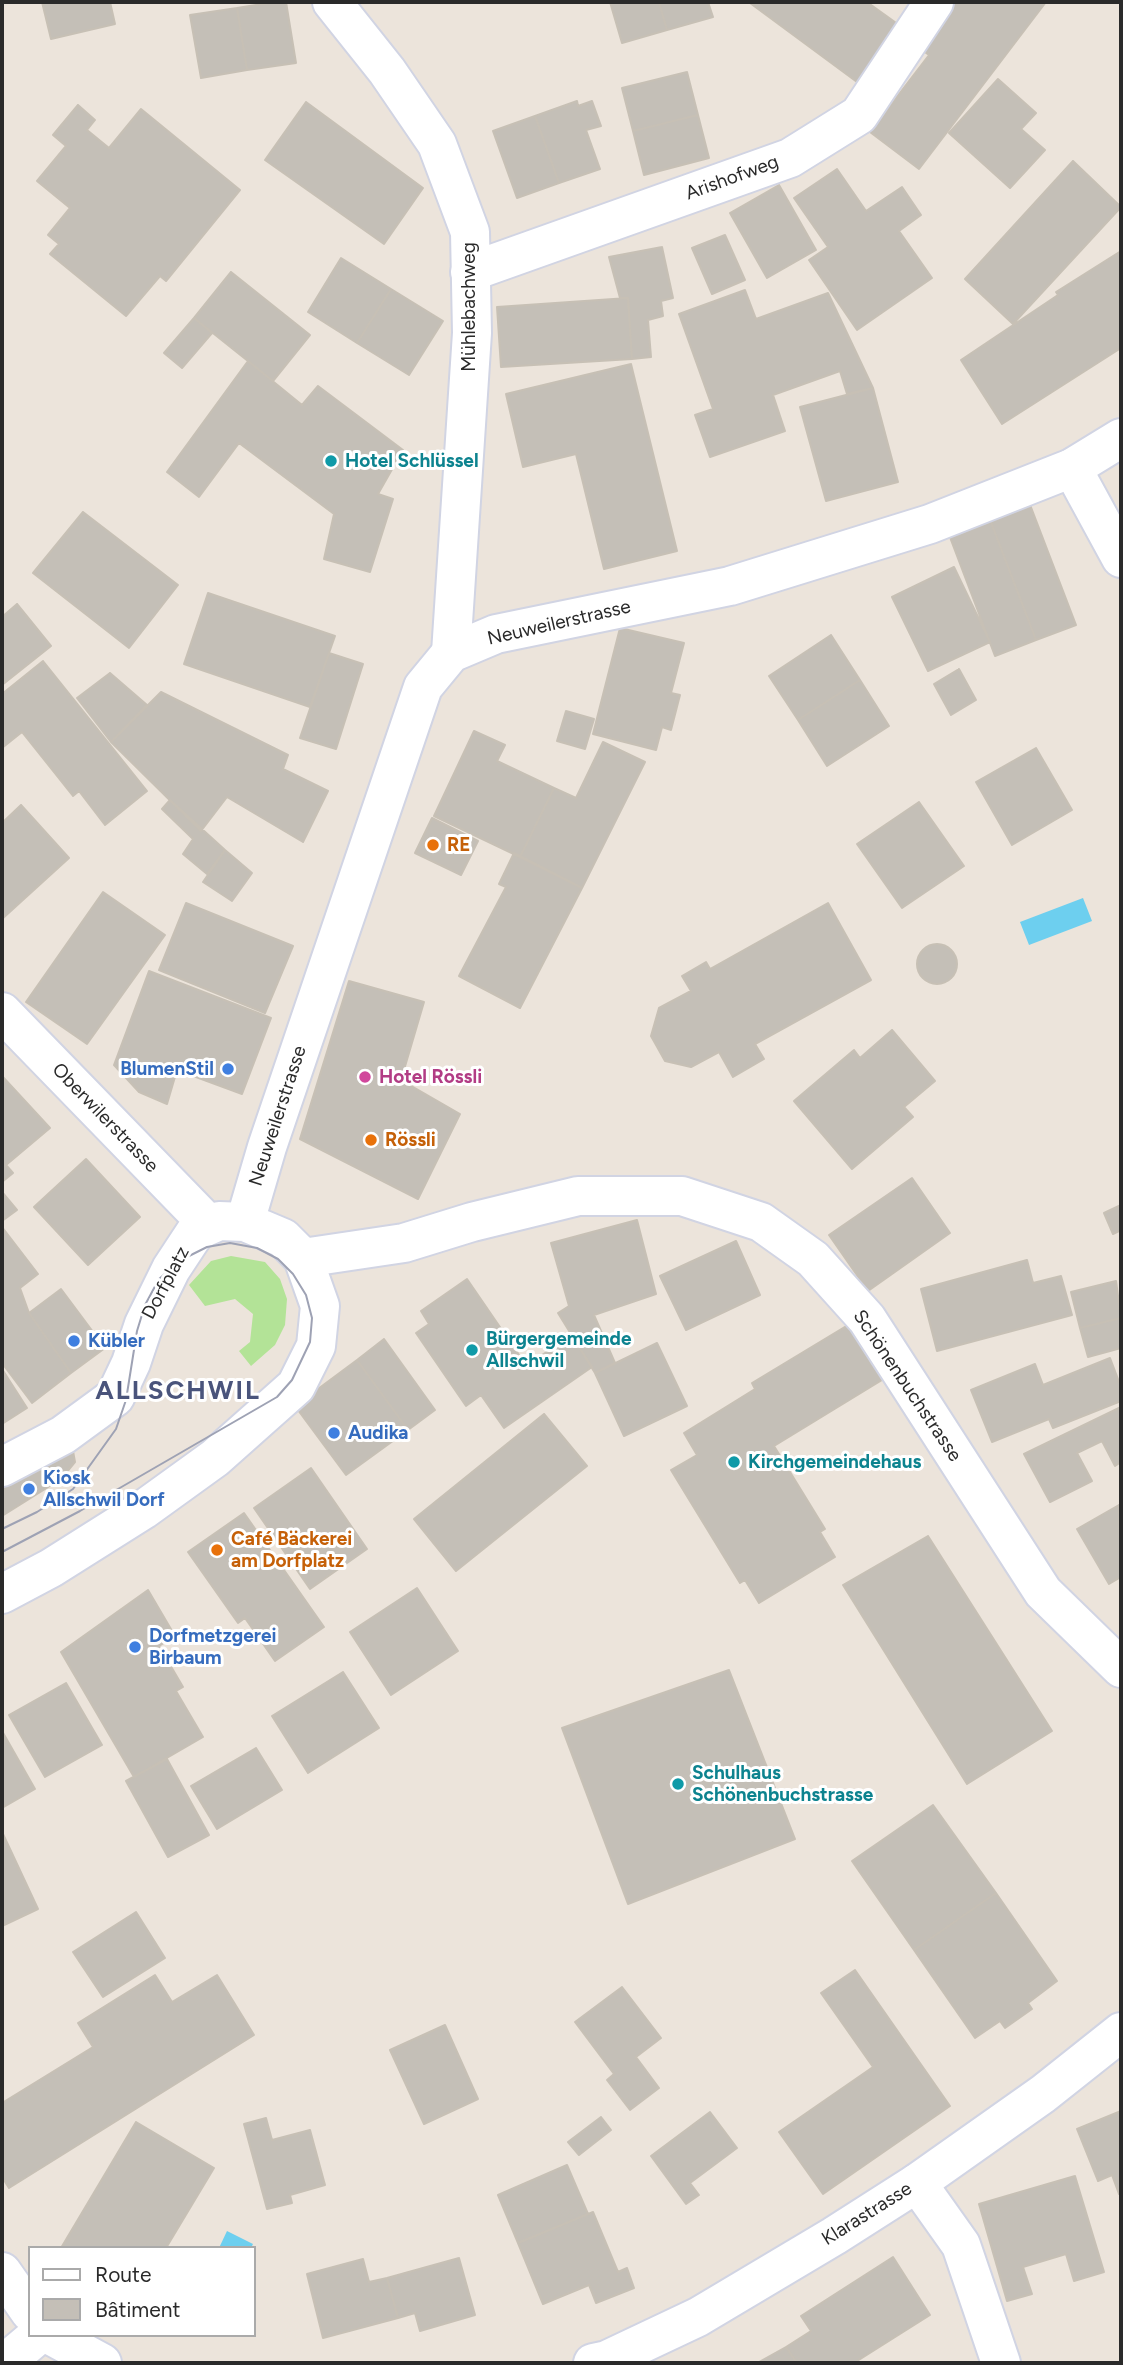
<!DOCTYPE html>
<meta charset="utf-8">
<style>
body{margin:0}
#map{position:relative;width:1123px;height:2365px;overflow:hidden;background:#ece4db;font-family:Figtree,sans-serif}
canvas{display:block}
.frame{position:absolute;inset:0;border:4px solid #2a2a2a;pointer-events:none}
.legend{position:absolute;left:28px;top:2246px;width:228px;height:91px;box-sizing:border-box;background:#fff;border:2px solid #aaa;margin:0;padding:9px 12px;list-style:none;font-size:21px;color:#2a2a2a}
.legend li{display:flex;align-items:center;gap:14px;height:35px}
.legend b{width:35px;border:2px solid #aaa}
</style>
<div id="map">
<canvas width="1123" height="2365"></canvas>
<div class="frame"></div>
<ul class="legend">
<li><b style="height:9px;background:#fff"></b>Route</li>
<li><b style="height:19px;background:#c4bfb7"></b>Bâtiment</li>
</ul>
</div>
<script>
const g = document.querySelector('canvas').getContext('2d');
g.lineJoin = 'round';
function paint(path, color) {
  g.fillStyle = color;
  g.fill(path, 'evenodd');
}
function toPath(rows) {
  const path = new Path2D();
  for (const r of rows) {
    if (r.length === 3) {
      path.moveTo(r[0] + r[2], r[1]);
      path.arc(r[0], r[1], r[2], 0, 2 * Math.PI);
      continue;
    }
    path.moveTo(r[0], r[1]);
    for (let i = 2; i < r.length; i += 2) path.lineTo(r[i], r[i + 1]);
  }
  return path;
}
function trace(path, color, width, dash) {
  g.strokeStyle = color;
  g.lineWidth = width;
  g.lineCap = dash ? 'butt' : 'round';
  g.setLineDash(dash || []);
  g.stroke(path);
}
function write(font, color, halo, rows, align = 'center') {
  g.font = font + ' Figtree,sans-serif';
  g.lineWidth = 6;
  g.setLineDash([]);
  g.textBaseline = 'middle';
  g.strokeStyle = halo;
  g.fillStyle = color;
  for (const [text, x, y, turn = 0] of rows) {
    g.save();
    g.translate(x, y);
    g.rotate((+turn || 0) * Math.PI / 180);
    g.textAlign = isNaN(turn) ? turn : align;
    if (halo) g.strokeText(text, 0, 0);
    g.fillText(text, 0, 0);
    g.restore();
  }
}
paint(toPath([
 [231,1256,265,1262,280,1279,287,1299,285,1325,275,1345,251,1366,239,1351,250,1342,253,1314,235,1299,205,1306,189,1285,211,1261]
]), '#b3e397');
paint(toPath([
 [1083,898,1092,921,1029,945,1020,922],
 [227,2231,253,2244,251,2248,219,2248]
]), '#6dcfef');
const building = toPath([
 [42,2,110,2,115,24,51,39,42,2],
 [275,2,286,2,296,63,247,70,237,8,275,2],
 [610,2,659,2,667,30,622,43,610,2],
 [659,2,708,2,713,17,667,30,659,2],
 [867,2,899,25,857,82,750,3,867,2],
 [942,2,1046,2,919,169,870,132,929,55,911,42,942,2],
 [237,8,247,70,201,78,190,15,237,8],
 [687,72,698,115,633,131,622,88,687,72],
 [998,79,1036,113,1021,129,1045,150,1010,188,949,133,998,79],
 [577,101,578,106,592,101,601,126,586,130,600,169,559,183,535,116,577,101],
 [306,102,423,188,384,244,265,160,306,102],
 [78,105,95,120,87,130,109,148,141,109,240,190,166,281,160,276,126,316,50,254,59,244,48,235,70,208,37,181,66,146,53,135,78,105],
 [698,115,709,158,644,175,633,131,698,115],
 [535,116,559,183,517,198,493,131,535,116],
 [1073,161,1121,207,1013,324,965,279,1073,161],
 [837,169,866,211,902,187,921,215,899,231,932,278,857,330,809,260,828,247,794,198,837,169],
 [779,185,816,250,767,278,730,213,779,185],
 [725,235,745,280,712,294,692,248,725,235],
 [662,247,673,298,661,301,663,316,648,320,651,357,632,359,628,298,620,298,609,257,662,247],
 [1121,251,1121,348,1002,424,961,360,1058,295,1056,292,1121,251],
 [341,258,391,289,357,343,308,312,341,258],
 [231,272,310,335,273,381,194,318,231,272],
 [391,289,443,321,409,375,357,343,391,289],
 [745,290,756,319,828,293,873,388,847,394,840,371,773,395,785,431,710,457,695,415,713,409,679,314,745,290],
 [628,298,632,359,501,367,497,307,628,298],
 [194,318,212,333,182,368,164,353,194,318],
 [248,361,302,405,318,386,403,450,378,494,393,499,370,572,324,559,334,514,239,443,199,497,167,472,248,361],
 [631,364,677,551,604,569,576,454,523,467,506,394,631,364],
 [873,388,898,482,826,501,800,407,873,388],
 [1029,502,1076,625,1036,640,989,517,1029,502],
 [83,512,178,585,129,648,33,573,83,512],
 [989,517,1036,640,995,656,948,532,989,517],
 [954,567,990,642,928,671,892,597,954,567],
 [208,593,335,636,310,707,184,664,208,593],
 [17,604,51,646,2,685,2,617,17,604],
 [620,628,684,643,671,693,680,695,671,730,662,727,656,750,593,734,620,628],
 [831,635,860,680,798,720,769,676,831,635],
 [329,653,363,664,336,749,300,738,329,653],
 [43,661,147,791,105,825,79,791,73,796,22,732,2,748,2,694,43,661],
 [959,669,976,700,951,715,934,684,959,669],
 [110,673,147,705,111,742,77,698,110,673],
 [860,680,889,726,827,766,798,720,860,680],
 [161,692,288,755,283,769,328,791,303,842,227,797,201,831,111,742,161,692],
 [566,711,594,719,585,749,557,741,566,711],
 [474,731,505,745,497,761,554,788,520,857,434,816,474,731],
 [603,742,645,762,582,888,520,857,554,788,576,798,603,742],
 [1036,748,1072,810,1012,845,976,782,1036,748],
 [170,800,225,850,207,874,183,854,193,839,162,809,170,800],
 [919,802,964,866,902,908,857,844,919,802],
 [21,805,69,858,2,919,2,823,21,805],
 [432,818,478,841,461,875,415,853,432,818],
 [225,850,252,873,232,901,203,882,225,850],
 [514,853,582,888,520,1008,459,976,506,887,499,884,514,853],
 [103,892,165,935,87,1044,26,1002,103,892],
 [186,903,293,946,265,1013,159,970,186,903],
 [828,903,871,980,755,1044,764,1059,733,1077,719,1052,691,1067,665,1061,651,1036,659,1008,691,991,682,976,706,962,710,969,828,903],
 [937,964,20],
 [149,971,271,1018,242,1094,177,1070,167,1104,139,1092,114,1065,149,971],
 [349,981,424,1002,401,1080,460,1114,418,1199,300,1139,349,981],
 [892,1030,935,1081,904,1107,913,1117,852,1169,794,1101,854,1050,860,1058,892,1030],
 [2,1076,50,1128,6,1165,13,1173,2,1182,2,1076],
 [86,1159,140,1217,88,1265,34,1207,86,1159],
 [912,1178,950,1233,868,1291,829,1235,912,1178],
 [2,1192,17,1210,2,1221,2,1192],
 [1121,1205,1121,1230,1113,1234,1104,1213,1121,1205],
 [637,1220,656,1294,594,1315,615,1363,595,1373,558,1313,569,1306,551,1243,637,1220],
 [2,1227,38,1274,20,1288,29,1313,71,1373,32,1403,2,1363,2,1227],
 [736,1241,760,1295,686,1330,660,1276,736,1241],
 [1027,1260,1033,1283,1061,1276,1072,1315,937,1351,921,1289,1027,1260],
 [467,1279,526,1365,572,1336,592,1367,504,1428,481,1395,466,1406,416,1333,429,1324,421,1311,467,1279],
 [1116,1281,1121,1318,1080,1328,1071,1292,1116,1281],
 [61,1289,105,1348,71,1373,29,1313,61,1289],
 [1121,1318,1121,1348,1088,1357,1080,1328,1121,1318],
 [848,1325,882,1380,774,1446,825,1529,820,1532,835,1557,759,1603,745,1580,740,1583,671,1470,697,1455,684,1433,755,1389,752,1383,848,1325],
 [384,1339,435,1410,408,1430,357,1360,384,1339],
 [657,1343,687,1406,624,1436,595,1373,657,1343],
 [1110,1358,1121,1387,1121,1401,1053,1428,1049,1419,992,1442,971,1390,1035,1364,1043,1385,1110,1358],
 [357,1360,408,1430,346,1475,295,1406,357,1360],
 [2,1369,27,1408,2,1424,2,1369],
 [1121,1407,1121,1462,1115,1466,1102,1441,1077,1453,1092,1481,1050,1502,1024,1454,1121,1407],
 [544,1414,587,1466,456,1571,414,1519,544,1414],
 [73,1451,75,1462,61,1479,2,1516,2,1483,73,1451],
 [311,1468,367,1549,310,1589,254,1508,311,1468],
 [1119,1505,1121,1577,1109,1584,1077,1529,1119,1505],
 [244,1513,324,1627,275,1661,245,1618,238,1623,188,1552,244,1513],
 [928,1536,1052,1731,967,1784,843,1585,928,1536],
 [417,1588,458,1651,391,1695,350,1632,417,1588],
 [148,1590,175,1636,159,1646,183,1687,176,1691,203,1737,134,1777,61,1652,148,1590],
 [729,1670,795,1839,628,1904,562,1728,729,1670],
 [343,1672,379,1728,308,1773,272,1716,343,1672],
 [66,1683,102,1745,45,1777,9,1715,66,1683],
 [2,1731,35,1789,2,1808,2,1731],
 [256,1748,282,1790,217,1829,191,1786,256,1748],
 [167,1759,209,1835,168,1857,126,1781,167,1759],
 [933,1805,996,1893,914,1950,852,1861,933,1805],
 [3,1834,38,1909,2,1926,2,1835,3,1834],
 [996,1893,1057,1981,1028,2003,1032,2009,1005,2028,1000,2021,975,2038,914,1950,996,1893],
 [136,1912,165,1958,103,1997,73,1952,136,1912],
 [855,1970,950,2106,823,2194,779,2132,873,2067,821,1993,855,1970],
 [155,1975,172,2002,217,1975,254,2035,9,2188,2,2177,2,2103,93,2047,78,2023,155,1975],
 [622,1987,661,2038,636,2057,659,2088,630,2110,607,2080,614,2074,575,2022,622,1987],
 [445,2025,478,2099,424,2124,390,2050,445,2025],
 [1121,2111,1121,2193,1119,2194,1112,2175,1098,2181,1077,2129,1121,2111],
 [710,2112,737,2148,690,2183,699,2195,686,2204,651,2156,710,2112],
 [601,2117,611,2130,579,2155,568,2142,601,2117],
 [266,2118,272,2140,310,2130,325,2185,290,2195,292,2203,267,2209,244,2124,266,2118],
 [136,2122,214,2168,166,2248,61,2248,136,2122],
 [567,2165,588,2214,518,2243,498,2195,567,2165],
 [1075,2176,1104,2272,1074,2281,1066,2254,1023,2267,1032,2294,1007,2301,979,2204,1075,2176],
 [593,2212,618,2272,627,2268,634,2288,596,2303,589,2285,543,2304,518,2243,593,2212],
 [893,2257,930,2315,854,2363,797,2363,786,2347,811,2331,801,2316,893,2257],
 [459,2258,475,2315,420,2331,415,2313,398,2318,387,2278,459,2258],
 [363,2259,369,2282,387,2278,398,2318,323,2338,307,2274,363,2259],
 [786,2347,797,2363,757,2363,759,2362,786,2347]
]);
paint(building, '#c4bfb7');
trace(building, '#c7c0b5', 2);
const street = toPath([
 [332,2,387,71,437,144,470,232,472,333,451,653],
 [470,272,790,158,859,115,934,2],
 [1072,468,1121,558],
 [917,2183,961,2245,1001,2363],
 [5,2363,38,2335]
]);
const secondary = toPath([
 [2,1012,208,1224],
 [245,1222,267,1147,423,687,451,653,496,634,730,586,930,524,1072,468,1121,438],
 [303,1258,404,1243,472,1222,578,1196,682,1196,761,1222,813,1259,867,1319,1043,1592,1121,1668],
 [2,1467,63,1435,115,1397,131,1363,144,1324,171,1269,196,1231,219,1221,245,1222,283,1238,303,1258,320,1306,316,1346,296,1386,215,1458,143,1510,51,1568,2,1594],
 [2,2272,30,2312],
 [50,2335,102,2363],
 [593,2363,607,2360,698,2317,834,2236,917,2183,1043,2094,1121,2032]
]);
trace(street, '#d1d4e3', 42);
trace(secondary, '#d1d4e3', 42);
trace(street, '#fff', 38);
trace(secondary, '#fff', 38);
trace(toPath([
 [2,1529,37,1512,73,1489,116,1429,126,1400,137,1331,145,1305,159,1279,181,1260,207,1247,230,1243,257,1248,278,1259,293,1274,306,1295,312,1318,310,1342,292,1380,277,1397,80,1511,2,1552]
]), '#9ea2b4', 2);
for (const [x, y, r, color] of [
 [331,461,7,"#0f9aa8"],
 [433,845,7,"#e8710a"],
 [228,1069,7,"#3f7fe0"],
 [365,1077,7,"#d1479c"],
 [371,1140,7,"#e8710a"],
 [74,1341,7,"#3f7fe0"],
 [472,1350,7,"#0f9aa8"],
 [334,1433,7,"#3f7fe0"],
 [734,1462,7,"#0f9aa8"],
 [29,1489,7,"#3f7fe0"],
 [217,1550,7,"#e8710a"],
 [135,1647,7,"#3f7fe0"],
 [678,1784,7,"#0f9aa8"]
]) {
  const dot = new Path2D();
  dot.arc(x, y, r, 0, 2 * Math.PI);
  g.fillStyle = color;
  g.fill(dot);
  trace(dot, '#fff', 2.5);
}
write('19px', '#2a2a2a', '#fff', [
 ["Arishofweg",732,178,-20],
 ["Mühlebachweg",469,307,-90],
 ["Neuweilerstrasse",559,623,-13],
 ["Neuweilerstrasse",278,1116,-72],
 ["Oberwilerstrasse",105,1118,46],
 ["Dorfplatz",166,1283,-62],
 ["Schönenbuchstrasse",907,1386,56],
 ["Klarastrasse",867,2214,-32]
]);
write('bold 19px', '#0d838f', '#fff', [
 ["Hotel Schlüssel",345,461],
 ["Bürgergemeinde",486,1339],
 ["Allschwil",486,1361],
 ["Kirchgemeindehaus",748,1462],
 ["Schulhaus",692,1773],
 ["Schönenbuchstrasse",692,1795]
], 'left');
write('bold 19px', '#c56008', '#fff', [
 ["RE",447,845],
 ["Rössli",385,1140],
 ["Café Bäckerei",231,1539],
 ["am Dorfplatz",231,1561]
], 'left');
write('bold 19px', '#366cbe', '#fff', [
 ["BlumenStil",214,1069,"right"],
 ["Kübler",88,1341],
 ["Audika",348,1433],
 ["Kiosk",43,1478],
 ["Allschwil Dorf",43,1500],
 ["Dorfmetzgerei",149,1636],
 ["Birbaum",149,1658]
], 'left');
write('bold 19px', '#b23c85', '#fff', [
 ["Hotel Rössli",379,1077]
], 'left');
g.letterSpacing = '2px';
write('bold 26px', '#4a547b', '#fff', [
 ["ALLSCHWIL",178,1391]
]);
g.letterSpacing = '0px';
</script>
